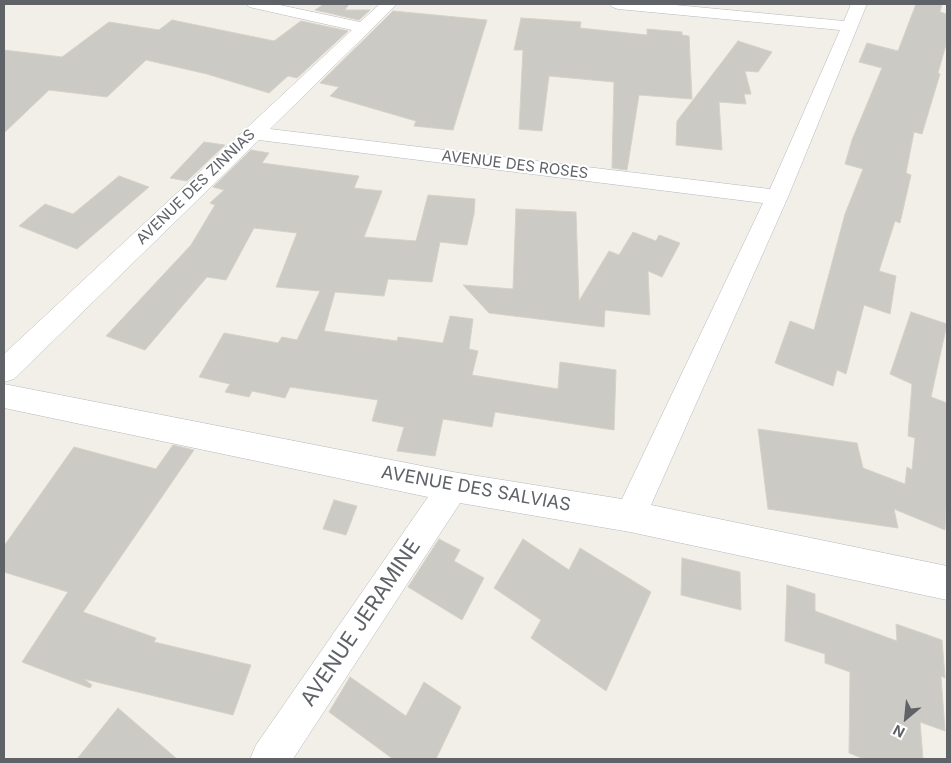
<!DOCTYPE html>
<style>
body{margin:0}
#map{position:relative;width:951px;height:763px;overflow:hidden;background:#f1efe8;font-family:Inter,sans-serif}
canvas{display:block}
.frame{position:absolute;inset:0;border:5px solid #5f6368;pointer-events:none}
.north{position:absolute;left:881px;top:693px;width:50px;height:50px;-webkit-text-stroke:4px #fff;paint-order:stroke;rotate:208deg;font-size:14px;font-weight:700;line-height:20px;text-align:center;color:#5f6368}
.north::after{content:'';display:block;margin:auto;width:18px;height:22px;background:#5f6368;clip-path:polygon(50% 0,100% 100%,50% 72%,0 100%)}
</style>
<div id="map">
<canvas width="951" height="763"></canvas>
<div class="frame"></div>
<div class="north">N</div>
</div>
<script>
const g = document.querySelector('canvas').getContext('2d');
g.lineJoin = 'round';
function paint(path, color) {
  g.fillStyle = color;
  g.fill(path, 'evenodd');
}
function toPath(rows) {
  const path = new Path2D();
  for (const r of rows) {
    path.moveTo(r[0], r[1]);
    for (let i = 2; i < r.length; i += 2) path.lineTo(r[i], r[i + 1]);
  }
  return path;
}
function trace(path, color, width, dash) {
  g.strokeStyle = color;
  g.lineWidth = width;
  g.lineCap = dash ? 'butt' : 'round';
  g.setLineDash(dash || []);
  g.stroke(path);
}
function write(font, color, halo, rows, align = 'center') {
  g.font = font + ' Inter,sans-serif';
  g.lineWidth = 4;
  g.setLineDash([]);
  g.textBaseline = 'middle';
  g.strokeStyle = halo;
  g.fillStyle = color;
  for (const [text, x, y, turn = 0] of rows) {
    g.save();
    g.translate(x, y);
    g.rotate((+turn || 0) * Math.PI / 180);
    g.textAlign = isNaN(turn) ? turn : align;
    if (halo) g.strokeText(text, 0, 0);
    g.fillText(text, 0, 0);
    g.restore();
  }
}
const building = toPath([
 [324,4,349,4,345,10,370,10,359,20,315,10,324,4],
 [916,4,942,4,940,12,947,14,947,41,938,73,940,74,922,134,914,132,906,173,911,175,900,223,895,221,879,271,896,276,890,314,864,305,846,374,837,370,833,386,775,363,790,321,814,330,845,214,863,169,845,164,852,140,882,68,859,62,867,43,898,51,916,4],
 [393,11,487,20,453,130,414,126,416,121,330,96,339,87,320,83,393,11],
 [521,18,581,22,580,28,647,35,647,29,682,32,682,35,689,36,692,99,639,95,627,170,612,168,614,82,549,76,542,131,519,129,523,50,514,50,521,18],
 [172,20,274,41,301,21,348,31,297,78,288,76,269,93,207,74,146,60,107,97,49,90,4,133,4,50,62,57,109,22,159,30,172,20],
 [738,41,772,52,758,72,745,71,751,94,744,94,746,104,719,102,722,150,676,145,677,121,738,41],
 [204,142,225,145,187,181,170,178,204,142],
 [251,150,269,153,262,163,359,176,354,188,382,191,364,237,416,241,428,195,475,199,474,214,467,245,440,242,432,282,388,279,384,296,335,292,324,331,397,341,398,337,443,343,450,316,473,319,469,349,478,351,472,375,558,389,560,362,616,370,614,430,495,412,492,427,443,419,435,456,397,451,404,427,372,421,378,400,290,387,285,398,252,391,249,397,225,392,230,384,199,377,224,333,278,343,282,337,297,340,320,291,276,287,297,233,254,228,226,280,207,277,145,350,106,336,191,245,215,205,210,203,224,190,213,187,251,150],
 [119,176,149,187,77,249,19,226,45,204,73,214,119,176],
 [516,209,576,212,579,301,609,251,619,255,633,232,656,241,659,235,680,243,662,277,648,271,650,315,605,310,604,327,489,313,463,285,513,289,516,209],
 [911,312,947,324,931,397,947,403,947,485,945,530,894,509,898,528,768,509,758,429,857,443,863,468,905,484,907,467,912,470,915,438,908,436,912,384,890,374,911,312],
 [173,445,194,450,83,612,156,638,154,642,251,665,233,715,84,679,92,685,90,688,22,662,68,592,4,572,4,546,74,447,156,469,173,445],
 [334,500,357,506,346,535,323,529,334,500],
 [439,539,460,550,454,561,484,578,462,620,408,587,439,539],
 [523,539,569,570,580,548,651,592,606,691,531,638,541,620,494,588,523,539],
 [682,558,740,572,741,610,681,595,682,558],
 [787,585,815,594,815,611,897,641,896,624,942,640,945,678,941,676,945,731,920,722,923,759,864,759,849,753,850,672,825,663,825,654,785,641,787,585],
 [350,677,406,716,424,682,461,707,436,759,393,759,329,712,350,677],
 [118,708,177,759,77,759,118,708]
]);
paint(building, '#cccac5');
trace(building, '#d6d1c6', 1);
const minor = toPath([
 [247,4,275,4,360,22,380,4,397,4,270,129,770,189,840,30,618,9,612,7,610,4,665,4,844,21,851,4,867,4,788,197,651,505,947,566,947,600,630,532,460,503,293,759,250,759,256,745,428,497,4,408,4,384,453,472,622,499,763,203,259,140,14,379,4,382,4,354,352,30,249,7,247,4]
]);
trace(minor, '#b5b8bc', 1);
paint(minor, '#fff');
write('15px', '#5f6368', '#fff', [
 ["AVENUE DES ROSES",515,165,7],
 ["AVENUE DES ZINNIAS",196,187,-44]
]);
write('18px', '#5f6368', '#fff', [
 ["AVENUE DES SALVIAS",476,489,10]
]);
write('21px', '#5f6368', '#fff', [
 ["AVENUE JERAMINE",361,623,-56]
]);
</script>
